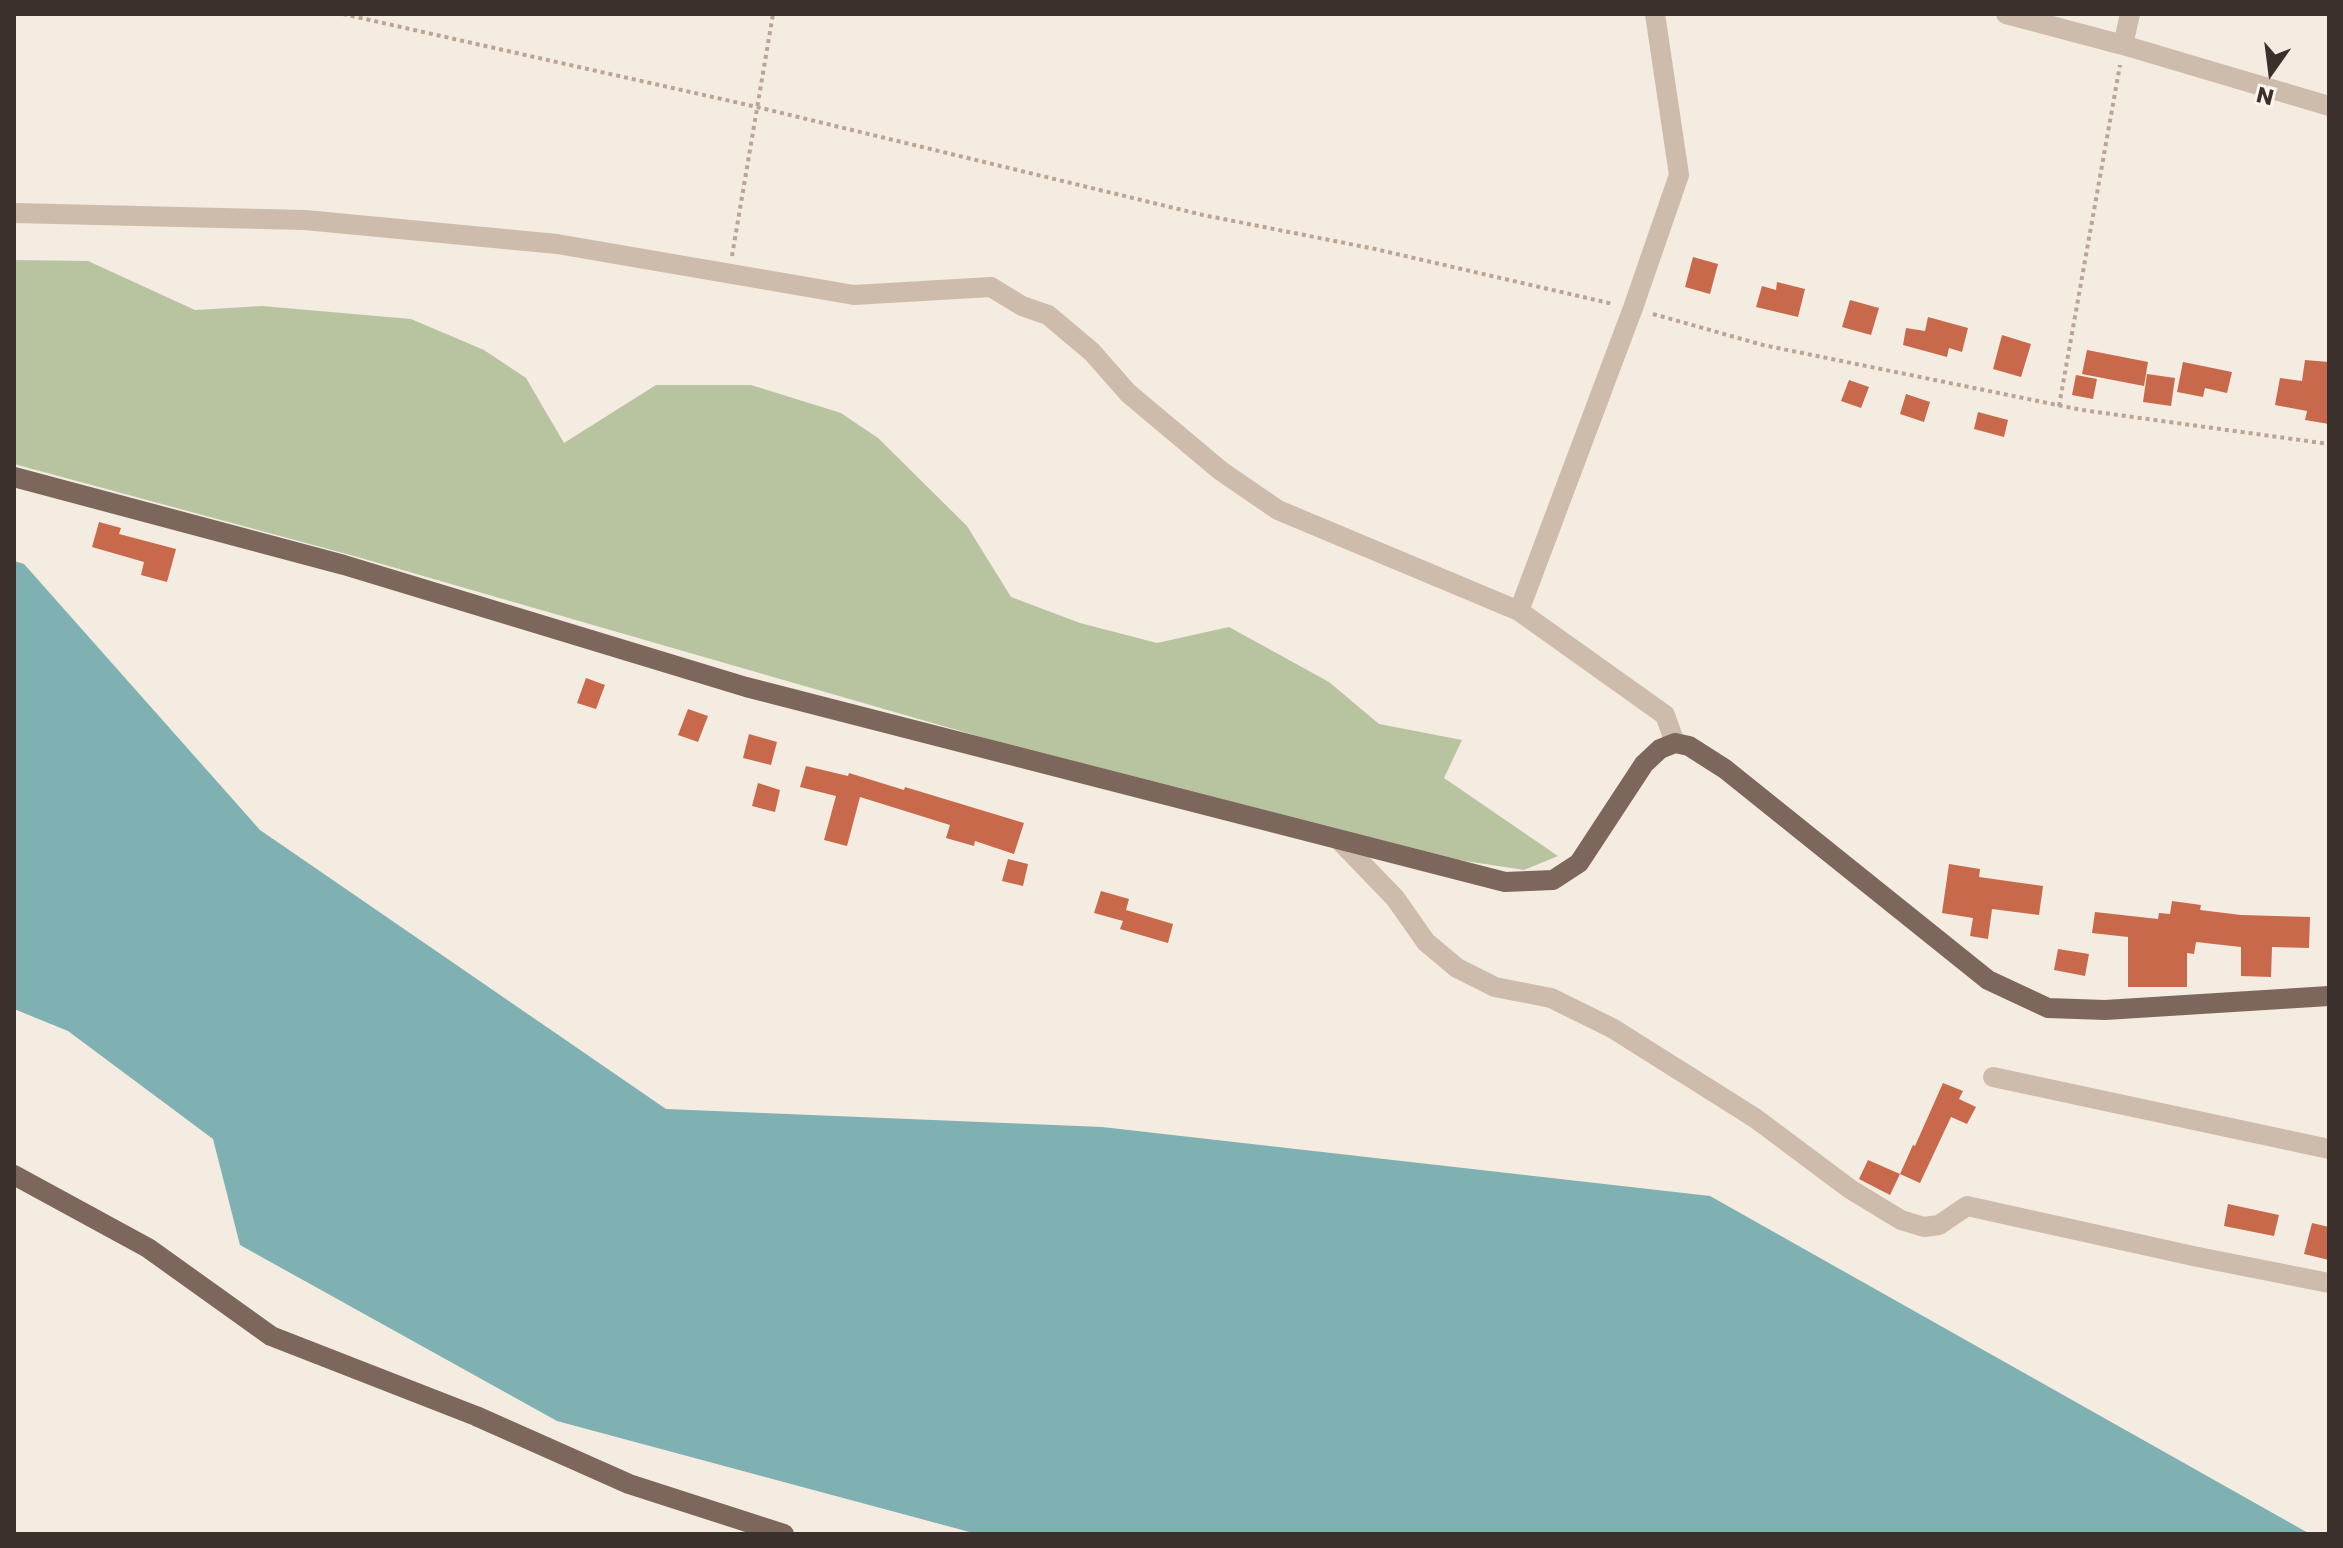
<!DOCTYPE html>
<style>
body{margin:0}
#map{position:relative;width:2343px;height:1548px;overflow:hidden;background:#f4ebe1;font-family:Poppins,sans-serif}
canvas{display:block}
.frame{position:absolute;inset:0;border:16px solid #3b302b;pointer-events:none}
.north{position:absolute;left:2231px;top:32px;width:80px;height:80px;-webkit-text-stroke:6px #fbf5ee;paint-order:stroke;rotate:194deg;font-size:22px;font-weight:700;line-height:32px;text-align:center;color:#3b302b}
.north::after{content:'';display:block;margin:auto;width:28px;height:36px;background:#3b302b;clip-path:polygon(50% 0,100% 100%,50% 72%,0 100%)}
</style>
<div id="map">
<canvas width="2343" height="1548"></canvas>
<div class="frame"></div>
<div class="north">N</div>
</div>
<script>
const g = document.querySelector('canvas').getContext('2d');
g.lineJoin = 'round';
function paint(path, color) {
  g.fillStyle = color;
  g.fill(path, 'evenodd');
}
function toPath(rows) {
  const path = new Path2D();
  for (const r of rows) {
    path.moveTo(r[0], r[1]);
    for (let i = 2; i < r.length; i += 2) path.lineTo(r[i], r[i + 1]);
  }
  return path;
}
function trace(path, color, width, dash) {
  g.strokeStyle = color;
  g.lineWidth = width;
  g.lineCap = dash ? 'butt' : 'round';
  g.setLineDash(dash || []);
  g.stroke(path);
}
paint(toPath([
 [14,260,88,261,195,310,262,306,411,319,484,350,526,378,564,443,656,385,751,385,841,413,878,438,967,526,1011,597,1080,623,1157,643,1229,627,1329,682,1379,724,1462,740,1444,778,1558,856,1524,870,1452,859,1040,754,354,556,14,464]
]), '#b8c4a0');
paint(toPath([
 [14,561,24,564,260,830,666,1109,1102,1127,1710,1196,2310,1534,977,1534,557,1421,240,1245,213,1139,68,1031,14,1009]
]), '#7fb0b2');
paint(toPath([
 [1693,257,1718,264,1710,294,1685,287],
 [1777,282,1805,289,1798,317,1756,307,1762,286,1776,290],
 [1850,300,1879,308,1871,335,1842,327],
 [1928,317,1968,328,1962,352,1949,348,1947,357,1903,345,1906,328,1925,331],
 [2002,335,2031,344,2021,377,1993,369],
 [2087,350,2148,362,2144,386,2082,374],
 [2305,360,2329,362,2329,424,2305,420,2307,411,2275,405,2280,378,2302,381],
 [2183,362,2232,372,2227,393,2205,388,2203,397,2177,392],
 [2147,374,2175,378,2171,406,2143,402],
 [2076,375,2097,379,2093,399,2072,395],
 [1849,380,1869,387,1861,408,1841,401],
 [1906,394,1930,402,1924,422,1900,414],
 [1978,412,2008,420,2004,437,1974,429],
 [99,522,121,528,119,534,176,549,167,582,141,575,144,562,92,547],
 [586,678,605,685,596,709,577,703],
 [688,709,708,716,698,742,678,735],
 [749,734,777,742,771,765,743,758],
 [806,766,848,776,849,773,904,790,905,787,1024,823,1014,854,975,841,974,846,946,838,950,825,860,797,847,846,824,840,836,796,800,787],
 [758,783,780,790,775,812,752,806],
 [1008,859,1028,864,1023,886,1002,881],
 [1949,864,1980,869,1979,877,2043,886,2039,915,1992,909,1988,939,1970,936,1973,918,1942,913],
 [1101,891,1129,899,1123,921,1126,910,1173,924,1168,943,1120,929,1123,921,1094,913],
 [2172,901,2201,905,2200,910,2241,915,2310,917,2309,948,2272,947,2271,977,2241,976,2241,947,2196,942,2194,954,2187,953,2187,987,2128,987,2128,937,2092,933,2095,912,2158,919,2159,913,2170,914],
 [2058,949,2089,954,2085,976,2054,970],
 [1943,1083,1963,1091,1959,1099,1976,1107,1967,1124,1951,1117,1920,1183,1900,1174,1913,1145,1915,1146],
 [1868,1160,1900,1174,1890,1195,1859,1179],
 [2228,1204,2279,1215,2274,1236,2224,1226],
 [2312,1223,2329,1227,2329,1260,2304,1254]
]), '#c8694b');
trace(toPath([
 [343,14,757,107,1203,215,1375,249,1613,304],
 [732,256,773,14],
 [1653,314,1763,345,2082,410,2329,444],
 [2059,406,2120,65]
]), '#b9a596', 4, [4, 4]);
trace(toPath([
 [1655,14,1679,175,1633,308,1519,611,1665,715,1675,743],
 [2006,14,2123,45,2329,106],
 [2123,45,2130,14],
 [14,213,305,220,557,244,854,295,991,287,1022,306,1048,315,1092,352,1128,393,1221,471,1278,510,1519,611],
 [1339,840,1395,898,1426,942,1457,968,1495,987,1551,998,1612,1028,1755,1118,1850,1189,1901,1220,1924,1227,1939,1225,1967,1206,2193,1256,2329,1283],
 [1993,1077,2329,1149]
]), '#cdbbac', 20);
trace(toPath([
 [14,477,344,565,746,687,1505,882,1553,880,1579,863,1644,764,1660,749,1675,743,1689,746,1725,769,1988,980,2048,1008,2105,1010,2329,996],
 [14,1175,148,1248,271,1336,476,1416,629,1484,784,1534]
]), '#7d675c', 20);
</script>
